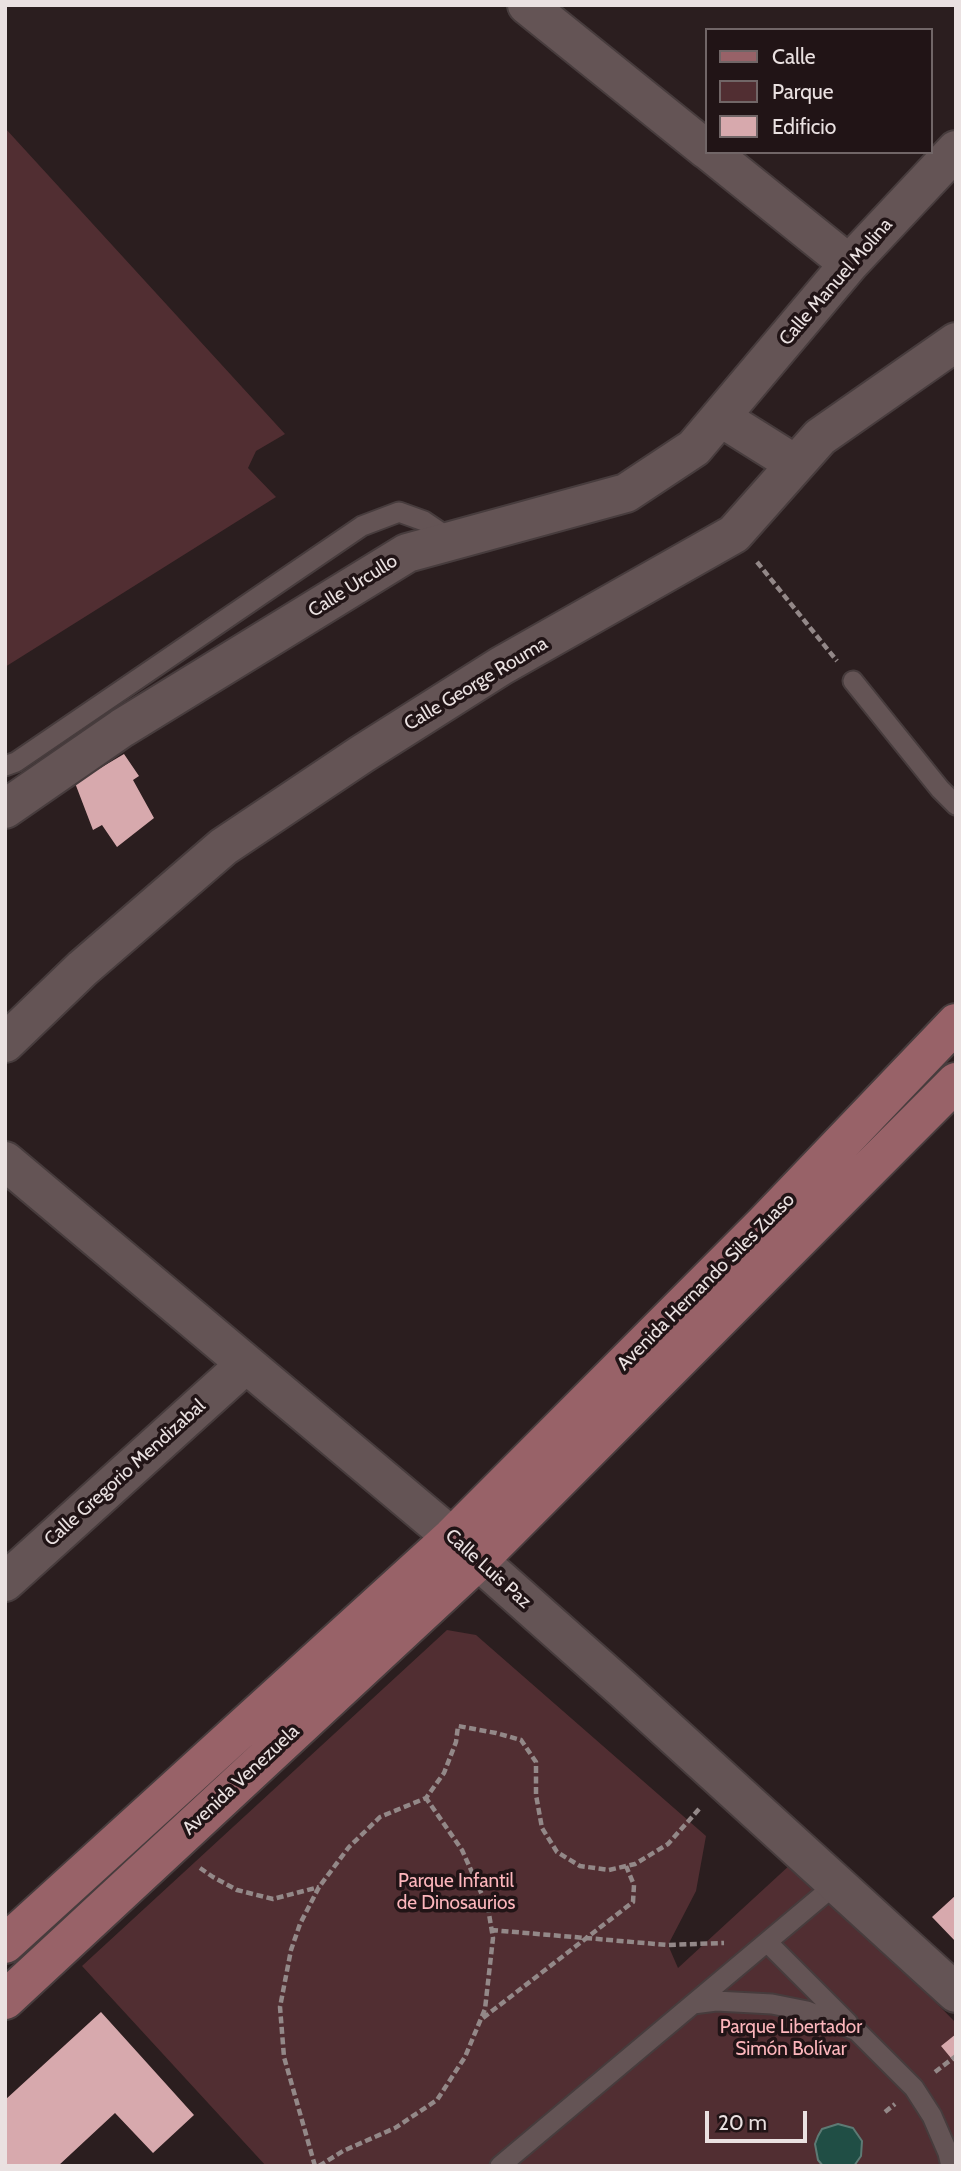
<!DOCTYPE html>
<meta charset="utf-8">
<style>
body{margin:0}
#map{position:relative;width:961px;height:2171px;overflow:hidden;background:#2b1e1f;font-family:Cabin,sans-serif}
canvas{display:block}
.frame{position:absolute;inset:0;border:7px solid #eae1e1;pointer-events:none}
.legend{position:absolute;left:705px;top:28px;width:228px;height:126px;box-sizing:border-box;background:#211416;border:2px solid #716667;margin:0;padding:9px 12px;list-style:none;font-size:21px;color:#eae1e1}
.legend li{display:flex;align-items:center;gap:14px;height:35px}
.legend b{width:35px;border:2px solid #716667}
.scale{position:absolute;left:705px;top:2111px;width:102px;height:32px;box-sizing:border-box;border:4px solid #eae1e1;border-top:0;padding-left:9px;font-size:21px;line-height:24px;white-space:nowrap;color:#eae1e1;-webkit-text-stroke:5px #211416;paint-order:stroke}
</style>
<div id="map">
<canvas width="961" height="2171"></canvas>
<div class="frame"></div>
<ul class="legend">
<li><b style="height:9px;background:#986268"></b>Calle</li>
<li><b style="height:19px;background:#512e32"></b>Parque</li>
<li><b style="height:19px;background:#d7a9ad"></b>Edificio</li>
</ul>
<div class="scale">20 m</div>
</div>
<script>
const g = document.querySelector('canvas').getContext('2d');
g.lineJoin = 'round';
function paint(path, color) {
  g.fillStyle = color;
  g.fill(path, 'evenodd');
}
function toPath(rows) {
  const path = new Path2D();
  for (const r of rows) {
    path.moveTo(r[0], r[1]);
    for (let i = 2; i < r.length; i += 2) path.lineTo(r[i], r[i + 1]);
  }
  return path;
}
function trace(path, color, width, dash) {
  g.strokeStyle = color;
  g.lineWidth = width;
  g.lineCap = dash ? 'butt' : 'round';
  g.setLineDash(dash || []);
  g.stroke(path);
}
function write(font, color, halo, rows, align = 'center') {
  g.font = font + ' Cabin,sans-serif';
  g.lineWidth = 7;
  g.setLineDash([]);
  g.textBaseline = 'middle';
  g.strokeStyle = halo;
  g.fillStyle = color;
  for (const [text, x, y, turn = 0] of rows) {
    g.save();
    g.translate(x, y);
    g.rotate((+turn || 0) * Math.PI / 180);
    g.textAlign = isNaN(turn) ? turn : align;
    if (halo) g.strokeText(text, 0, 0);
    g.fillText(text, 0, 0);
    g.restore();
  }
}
paint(toPath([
 [5,128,285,434,256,451,248,468,276,497,5,667],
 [447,1630,476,1635,706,1836,696,1891,668,1945,678,1968,791,1864,861,1926,956,2023,956,2166,266,2166,82,1966]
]), '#512e32');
const water = toPath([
 [838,2124,853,2128,862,2141,861,2156,854,2166,823,2166,818,2160,815,2144,818,2136,822,2129,838,2124]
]);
paint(water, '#204e45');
trace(water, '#5d7a74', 2);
paint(toPath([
 [124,754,139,776,133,780,154,818,117,847,102,825,93,830,75,783],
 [956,1895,956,1942,932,1917],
 [101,2012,194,2115,153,2153,115,2113,58,2166,5,2166,5,2100],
 [956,2034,956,2064,941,2046]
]), '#d7a9ad');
const lane = toPath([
 [853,681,940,789,956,805],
 [5,766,16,762,362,526,399,512,424,521,452,540],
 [767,1942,848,2023],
 [693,2004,836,1884],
 [500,2166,693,2004,716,2001,772,2004,807,2011,857,2031,914,2088,932,2116,948,2153,951,2166]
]);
const street = toPath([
 [527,5,707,150],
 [710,152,849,264],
 [720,417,795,464],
 [5,809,122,728,407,553,626,493,694,448,849,264,956,150],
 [5,1043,83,968,223,847,362,754,501,666,734,534,820,437,956,342],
 [5,1161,452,1537,624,1690,956,1993],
 [5,1582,246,1364]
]);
const primary = toPath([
 [5,1944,452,1537,764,1224,956,1023],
 [5,2000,478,1561,956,1082]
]);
trace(lane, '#473c3d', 23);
trace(street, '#473c3d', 42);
trace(primary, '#473c3d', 42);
trace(toPath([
 [757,562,837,661],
 [200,1868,213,1877,237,1890,273,1899,319,1887],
 [491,1930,668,1945,724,1943],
 [483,2018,633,1902,634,1885,626,1866],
 [935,2072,956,2056],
 [885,2112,895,2104],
 [315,2166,284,2057,280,2007,291,1950,300,1924,319,1887,349,1847,380,1817,426,1798,444,1773,456,1742,458,1726,496,1733,521,1740,536,1762,536,1795,542,1828,557,1852,580,1866,609,1870,635,1864,668,1844,700,1808],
 [319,2166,343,2151,395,2128,437,2100,465,2057,485,2009,493,1938,488,1908,462,1850,426,1798]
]), '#938888', 4.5, [7, 3.5]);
trace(lane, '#645455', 19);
trace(street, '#645455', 38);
trace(primary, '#986268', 38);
write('19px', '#eae1e1', '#211416', [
 ["Calle Manuel Molina",836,282,-49],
 ["Calle Urcullo",353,586,-32],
 ["Calle George Rouma",476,684,-31],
 ["Avenida Hernando Siles Zuaso",706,1282,-45],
 ["Calle Gregorio Mendizabal",125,1473,-42],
 ["Calle Luis Paz",488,1569,42],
 ["Avenida Venezuela",241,1780,-43]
]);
write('19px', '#fdb6bc', '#211416', [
 ["Parque Infantil",456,1881],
 ["de Dinosaurios",456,1903],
 ["Parque Libertador",791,2027],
 ["Simón Bolívar",791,2049]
]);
</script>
